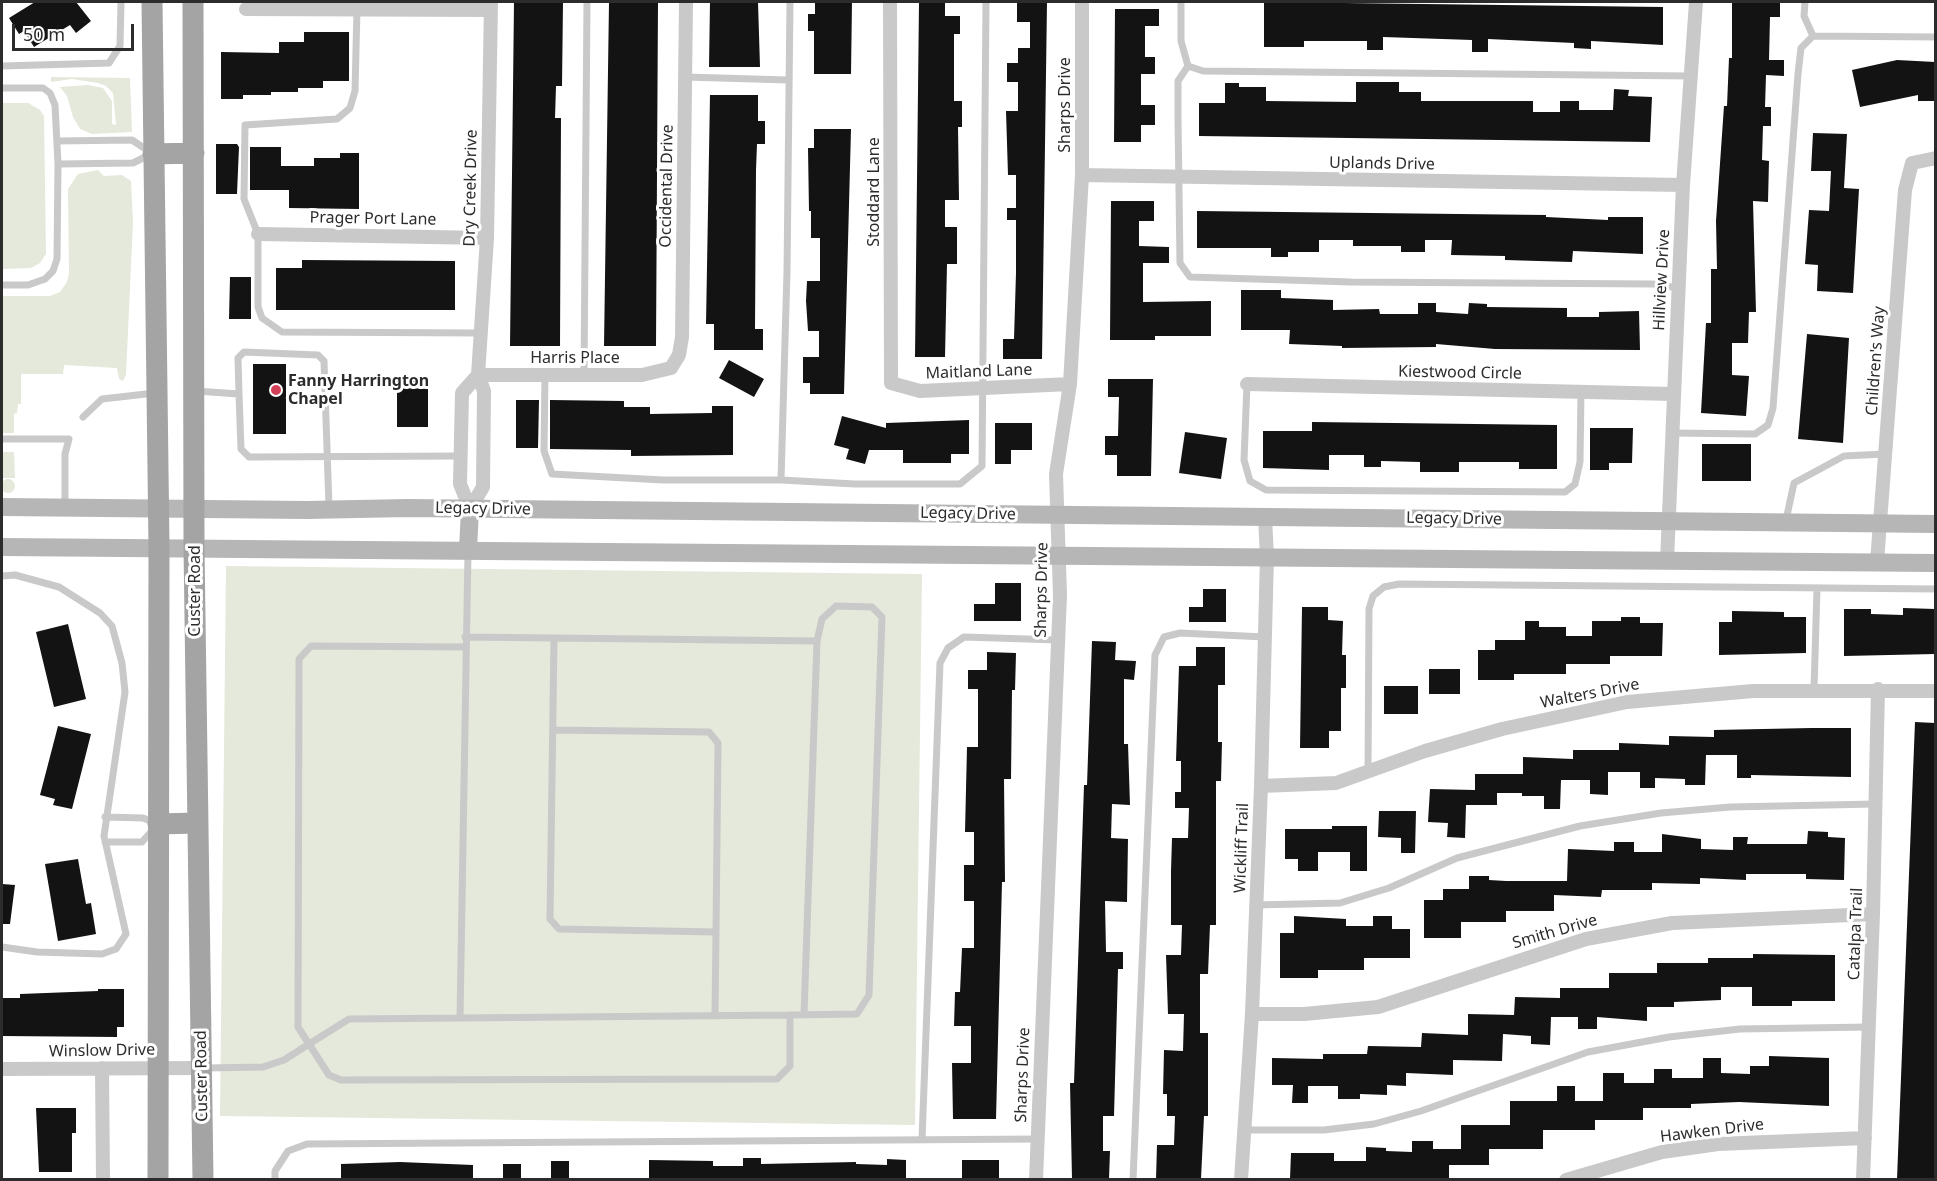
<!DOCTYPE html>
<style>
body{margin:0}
#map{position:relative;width:1937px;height:1181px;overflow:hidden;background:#fff;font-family:"Noto Sans",sans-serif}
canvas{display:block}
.frame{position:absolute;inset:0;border:3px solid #2c2c2c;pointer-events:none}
.scale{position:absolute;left:12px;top:24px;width:122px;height:27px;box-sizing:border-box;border:3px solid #2c2c2c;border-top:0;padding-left:8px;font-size:18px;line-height:21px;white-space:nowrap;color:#2c2c2c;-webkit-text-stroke:4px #fff;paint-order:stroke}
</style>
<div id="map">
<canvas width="1937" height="1181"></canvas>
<div class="frame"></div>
<div class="scale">50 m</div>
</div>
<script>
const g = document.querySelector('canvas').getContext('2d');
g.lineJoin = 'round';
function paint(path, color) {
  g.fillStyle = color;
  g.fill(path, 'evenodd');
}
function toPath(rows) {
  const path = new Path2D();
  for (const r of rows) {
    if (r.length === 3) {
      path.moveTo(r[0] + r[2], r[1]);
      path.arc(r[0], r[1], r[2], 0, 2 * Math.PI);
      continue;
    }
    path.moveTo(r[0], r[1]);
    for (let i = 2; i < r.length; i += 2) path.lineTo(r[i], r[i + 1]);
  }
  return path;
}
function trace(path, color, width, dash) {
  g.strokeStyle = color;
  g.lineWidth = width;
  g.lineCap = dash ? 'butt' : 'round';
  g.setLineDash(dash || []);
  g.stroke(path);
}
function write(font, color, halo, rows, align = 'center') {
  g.font = font + ' "Noto Sans",sans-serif';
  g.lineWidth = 6;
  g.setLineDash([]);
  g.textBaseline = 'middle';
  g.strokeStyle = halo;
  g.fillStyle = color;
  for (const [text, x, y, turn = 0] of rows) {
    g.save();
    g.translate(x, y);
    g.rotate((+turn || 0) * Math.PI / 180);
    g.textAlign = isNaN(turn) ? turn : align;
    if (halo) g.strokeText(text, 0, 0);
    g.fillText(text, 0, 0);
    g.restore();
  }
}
paint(toPath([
 [51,77,130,78,132,132,92,134,80,129,73,117,67,96,60,87,88,85,103,88,112,101,112,124,116,125,113,93,106,86,98,83,72,79,51,82],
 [2,103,28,103,40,110,44,116,46,254,40,263,31,268,2,269],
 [98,170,104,176,122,175,131,181,133,222,126,375,123,381,119,379,117,368,64,365,63,374,21,374,21,404,18,404,17,413,14,414,14,433,2,433,2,296,50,296,60,292,67,282,69,273,68,189,78,174],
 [2,452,14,452,15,478,2,478],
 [8,486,7],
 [226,566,922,574,915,1125,220,1116]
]), '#e4e9db');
paint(toPath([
 [35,2,76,2,91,21,76,33,70,25,34,47,24,31,19,34,9,18],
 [514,2,563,2,562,86,556,86,555,118,561,118,560,346,510,346],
 [609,2,658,2,656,346,604,346],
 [710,2,758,2,760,67,709,67],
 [815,2,852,2,851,74,814,74,814,31,808,31,808,14,815,14],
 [919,2,945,2,945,16,960,16,960,34,954,34,954,101,962,101,962,127,958,127,959,200,945,200,945,227,957,227,957,264,947,264,945,357,915,357],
 [1017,2,1047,2,1042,359,1003,359,1003,339,1014,339,1016,273,1016,220,1007,220,1007,208,1016,208,1016,175,1008,175,1006,111,1018,111,1018,82,1007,82,1007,63,1018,63,1018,48,1030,48,1030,22,1017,22],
 [1264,2,1663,7,1663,45,1591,41,1591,49,1574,48,1574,43,1488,39,1488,52,1472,52,1472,40,1383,37,1383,50,1367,50,1367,41,1304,41,1304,47,1264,47],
 [1732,2,1780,2,1780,17,1770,17,1769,60,1784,60,1784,76,1766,75,1765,107,1771,107,1771,126,1763,126,1762,160,1769,161,1768,202,1753,201,1756,312,1749,312,1748,343,1732,343,1732,375,1749,376,1746,416,1701,413,1706,323,1711,323,1711,269,1717,269,1716,221,1724,106,1727,106,1729,58,1732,58],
 [1115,9,1159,9,1159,26,1145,26,1145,57,1155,57,1155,74,1141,74,1141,105,1155,105,1155,125,1141,125,1141,142,1114,142],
 [304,32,349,32,349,81,323,81,323,88,298,88,298,92,271,92,271,95,243,95,243,99,221,99,221,52,279,53,279,42,304,42],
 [1897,60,1935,62,1935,101,1918,101,1918,95,1860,107,1852,70],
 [1356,82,1399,82,1399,92,1421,92,1421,101,1533,101,1533,112,1560,112,1560,101,1579,101,1579,110,1613,110,1614,89,1629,90,1628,96,1652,97,1650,142,1199,136,1199,103,1225,103,1225,83,1239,83,1239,87,1266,87,1266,101,1356,102],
 [710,95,758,95,758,121,765,121,765,144,757,144,756,170,755,329,763,329,763,350,714,350,714,324,706,324],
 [814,129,851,129,844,394,810,394,810,383,803,383,803,357,819,357,819,331,808,331,806,301,807,281,820,281,820,238,811,238,811,211,809,211,808,148,814,148],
 [1813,133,1847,134,1844,188,1859,189,1853,293,1817,291,1818,265,1805,264,1809,210,1829,211,1831,171,1811,171],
 [216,144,237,144,239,147,237,194,216,194],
 [250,147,281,147,281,166,314,166,314,158,340,158,340,153,359,153,359,209,289,208,289,190,250,190],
 [1111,201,1154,201,1154,221,1139,221,1139,246,1169,247,1169,263,1143,263,1143,302,1211,301,1211,336,1155,336,1155,340,1110,340],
 [1197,211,1546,215,1546,217,1608,220,1608,217,1643,217,1643,254,1573,251,1572,262,1505,260,1505,256,1451,255,1452,240,1425,240,1425,252,1401,252,1401,246,1353,246,1353,240,1319,240,1319,252,1288,252,1288,257,1271,257,1271,248,1197,248],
 [302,260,455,261,455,310,276,310,276,268,302,268],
 [230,277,251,277,251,319,229,319],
 [1241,290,1281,290,1281,298,1333,300,1333,310,1379,309,1380,314,1418,314,1418,303,1436,303,1436,312,1468,314,1469,303,1487,304,1487,307,1567,308,1567,317,1599,317,1599,312,1639,311,1640,350,1495,349,1436,344,1436,347,1342,348,1342,346,1289,344,1290,330,1241,330],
 [1807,334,1849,338,1843,443,1798,439],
 [729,360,764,379,754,397,719,378],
 [253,364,286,364,286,434,253,434],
 [1108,379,1153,379,1151,476,1117,476,1117,455,1105,455,1105,436,1118,436,1119,397,1108,397],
 [397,381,428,381,428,427,397,427],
 [516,400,539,400,538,448,516,448],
 [550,400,624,401,624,407,650,407,650,414,712,413,712,406,733,406,733,455,631,456,631,450,550,449],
 [842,416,886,428,886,423,969,420,969,454,951,454,951,463,903,463,903,450,869,450,865,464,846,459,849,449,834,445],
 [1312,422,1557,425,1557,469,1519,469,1519,462,1459,462,1459,472,1420,472,1420,462,1381,461,1381,467,1364,467,1364,455,1329,455,1329,470,1263,468,1263,431,1312,431],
 [995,423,1032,423,1032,450,1011,450,1011,464,995,464],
 [1590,428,1633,428,1632,463,1609,463,1609,470,1590,470],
 [1185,432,1227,438,1221,479,1179,473],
 [1702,444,1751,444,1751,481,1702,481],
 [995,583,1021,583,1021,621,974,621,974,604,995,604],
 [1203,589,1226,589,1226,622,1189,622,1189,607,1203,607],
 [1302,607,1328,607,1328,620,1343,621,1342,655,1346,655,1346,688,1341,688,1341,731,1329,731,1329,748,1300,748],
 [1903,608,1935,609,1935,654,1844,656,1844,609,1871,609,1871,614,1903,615],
 [1732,611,1784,612,1784,617,1806,617,1806,653,1719,655,1719,622,1732,622],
 [1621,617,1640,617,1640,623,1663,623,1662,656,1610,656,1610,664,1566,664,1566,674,1514,674,1514,680,1478,680,1478,650,1495,650,1495,640,1525,640,1525,621,1539,621,1539,627,1566,627,1566,636,1592,636,1592,621,1621,621],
 [68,624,86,699,54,707,36,632],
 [1092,641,1116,642,1115,660,1136,661,1134,680,1124,679,1124,744,1128,744,1130,805,1112,804,1111,838,1128,839,1127,902,1105,901,1106,952,1123,952,1123,969,1118,969,1114,1116,1103,1116,1103,1151,1110,1151,1109,1179,1072,1179,1070,1083,1074,1083,1084,785,1087,785],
 [1196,647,1225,647,1225,685,1218,685,1218,742,1222,742,1221,781,1216,781,1216,925,1210,925,1208,974,1200,974,1200,1033,1208,1033,1208,1116,1204,1116,1201,1179,1156,1179,1157,1145,1174,1145,1175,1116,1167,1116,1167,1094,1163,1094,1164,1050,1183,1051,1184,1014,1168,1014,1166,955,1181,955,1182,925,1171,925,1171,871,1172,838,1188,838,1189,808,1175,808,1175,792,1181,792,1181,761,1176,761,1179,666,1196,666],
 [987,652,1016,653,1015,690,1012,690,1011,779,1004,779,1005,882,1002,882,996,1119,953,1119,952,1063,971,1063,971,1026,954,1026,955,992,960,992,962,948,974,948,974,901,964,901,964,865,974,865,974,832,965,832,967,747,978,747,978,689,968,689,968,670,987,670],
 [1429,669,1460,669,1460,694,1429,694],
 [1384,686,1418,686,1418,714,1384,714],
 [1915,722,1935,723,1935,1179,1897,1179],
 [58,726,91,734,72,809,53,805,55,799,40,795],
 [1812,728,1851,728,1851,777,1751,775,1751,778,1737,778,1737,755,1706,755,1705,785,1685,785,1685,779,1655,778,1655,788,1640,788,1640,772,1608,772,1608,795,1590,794,1590,780,1561,780,1560,809,1544,809,1544,796,1522,796,1522,793,1497,793,1497,805,1466,805,1465,838,1447,837,1448,823,1428,822,1430,789,1475,790,1475,774,1523,774,1523,757,1573,759,1573,750,1619,750,1619,743,1669,745,1669,736,1714,737,1714,730],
 [1379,811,1416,811,1415,853,1401,853,1401,838,1378,837],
 [1332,826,1367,826,1367,871,1350,871,1350,852,1318,852,1318,871,1298,871,1298,859,1285,859,1285,829,1332,829],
 [1808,831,1828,832,1828,837,1845,838,1844,880,1806,879,1806,874,1746,874,1746,880,1700,878,1700,884,1652,883,1652,890,1602,890,1601,897,1554,895,1554,911,1506,911,1506,922,1461,922,1461,938,1424,938,1424,900,1443,900,1443,889,1469,889,1469,876,1489,876,1489,880,1506,881,1567,881,1568,849,1614,851,1614,842,1634,842,1634,852,1662,852,1662,834,1701,839,1701,849,1733,850,1733,837,1748,837,1747,844,1807,844],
 [78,859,86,904,91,903,96,934,58,941,45,864],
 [2,884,15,885,10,924,2,924],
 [1294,916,1346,919,1346,926,1373,926,1373,916,1392,916,1392,929,1410,929,1410,958,1364,958,1364,970,1318,970,1318,978,1280,978,1280,933,1294,933],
 [1753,954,1835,955,1835,1001,1792,1001,1792,1006,1752,1006,1752,987,1721,987,1721,1000,1674,1002,1674,1007,1647,1007,1647,1021,1597,1017,1597,1029,1578,1029,1578,1017,1551,1017,1550,1045,1531,1044,1531,1036,1503,1034,1502,1061,1453,1060,1453,1075,1406,1073,1406,1086,1387,1085,1387,1095,1360,1094,1360,1099,1338,1099,1338,1086,1308,1086,1308,1103,1292,1103,1293,1085,1272,1085,1272,1058,1323,1059,1323,1054,1367,1054,1368,1046,1421,1047,1422,1033,1468,1035,1468,1014,1514,1015,1515,997,1560,998,1560,988,1609,988,1609,973,1657,973,1657,963,1708,963,1708,958,1753,958],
 [98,989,124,989,124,1027,117,1027,117,1037,2,1036,2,998,20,998,20,994,98,991],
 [1769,1056,1829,1058,1829,1106,1739,1102,1691,1104,1691,1108,1643,1108,1643,1120,1595,1120,1595,1130,1543,1130,1543,1149,1489,1149,1489,1165,1449,1165,1449,1179,1290,1179,1291,1153,1334,1153,1334,1161,1366,1161,1366,1147,1386,1148,1386,1151,1412,1152,1412,1141,1433,1141,1433,1149,1461,1149,1461,1125,1510,1125,1510,1101,1557,1101,1557,1086,1575,1086,1575,1101,1603,1101,1603,1073,1624,1073,1624,1083,1654,1083,1654,1069,1672,1069,1672,1078,1703,1078,1703,1058,1721,1058,1721,1073,1750,1074,1750,1066,1769,1066],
 [36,1108,76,1108,76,1133,72,1133,72,1172,39,1172],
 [743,1158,761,1158,761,1164,856,1162,856,1164,887,1165,887,1159,906,1160,906,1179,649,1179,649,1160,713,1161,713,1166,743,1166],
 [962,1160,999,1160,999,1179,962,1179],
 [551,1161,569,1161,569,1179,551,1179],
 [400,1162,473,1165,473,1179,341,1179,341,1164],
 [503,1164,521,1164,521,1179,503,1179]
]), '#131313');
trace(toPath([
 [790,2,787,272,781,480,855,484,960,484,982,466,986,2],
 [1181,2,1181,41,1188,66,1203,71,1690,76],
 [1805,2,1804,16,1813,36,1936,37],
 [357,9,355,91,350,108,337,119,245,125,244,199,258,234,258,307,262,318,282,332,480,333],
 [2,66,109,63,120,46,121,2],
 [1188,66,1178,81,1178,119,1180,263,1190,277,1351,282,1653,284,1678,288],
 [685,77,788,80],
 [2,88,43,88,50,93,55,105,58,164,57,259,53,271,45,279,28,285,2,285],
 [57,141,132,140,150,152],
 [58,164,133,163,149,155],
 [545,375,544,451,552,474,663,480,781,480],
 [584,375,587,2],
 [1247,384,1244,460,1250,481,1266,490,1565,492,1575,484,1580,462,1581,392],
 [196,391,239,394,241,449,249,457,460,456],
 [239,394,238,358,244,352,318,355,324,361,329,507],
 [83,417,102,399,155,393],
 [1672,433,1755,434,1768,425,1773,408,1798,74,1801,48,1813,36],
 [2,439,69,439,65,454,65,507],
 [1786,520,1794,483,1844,456,1885,454],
 [2,576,15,575,59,587,100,613,112,626,122,663,125,692,104,836,126,934,116,949,102,954,37,952,2,947],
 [554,638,550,919,559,929,716,932,715,1016],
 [465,647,311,646,299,659,298,1027,309,1044,349,1019,790,1015],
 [1814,690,1817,588],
 [553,730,709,732,718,743,716,932],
 [1368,772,1369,609,1373,596,1384,587,1399,584,1936,589],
 [105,842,142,842,158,824,143,818,105,817],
 [1256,905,1340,903,1389,888,1457,858,1580,826,1661,813,1730,807,1876,804],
 [804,1014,817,641],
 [460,1018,468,552],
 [205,1068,263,1067,284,1060,309,1044,329,1075,341,1080,777,1079,790,1066,790,1015,857,1014,869,995,882,617,872,607,836,606,822,619,817,641,465,637],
 [1245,1130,1324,1130,1374,1124,1421,1111,1588,1052,1669,1037,1740,1029,1869,1027],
 [922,1140,940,663,948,648,964,637,1058,640],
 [275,1180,275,1171,288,1151,307,1144,1037,1139],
 [1133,1180,1155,655,1164,637,1180,633,1265,637]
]), '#c9c9c9', 7);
trace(toPath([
 [890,2,891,383,920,391,1070,384],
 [246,9,491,10],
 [1082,175,1683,185],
 [258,234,487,238],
 [478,375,642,375,671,368,679,355,682,337,686,2],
 [1247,384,1673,394],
 [470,509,483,487,484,391,478,375,487,238,491,2],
 [470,509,460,484,462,393,478,375],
 [1667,561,1683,185,1696,2],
 [1877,562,1905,190,1912,163,1936,158],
 [1261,786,1336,783,1425,751,1502,729,1627,702,1753,691,1936,691],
 [1252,1014,1304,1014,1378,1007,1586,939,1672,923,1873,914],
 [102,1068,103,1180],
 [2,1069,203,1068],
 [1036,1180,1060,595,1056,474,1070,384,1082,175,1082,2],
 [1241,1180,1252,1014,1261,786,1267,557,1265,517],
 [1566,1180,1662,1152,1718,1144,1865,1138],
 [1863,1180,1873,914,1878,689]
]), '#c9c9c9', 14);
trace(toPath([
 [2,507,307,510,408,508,1936,524],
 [2,547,1936,563],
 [468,550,470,509]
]), '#b6b6b6', 18);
trace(toPath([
 [152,2,159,547,158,1180],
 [193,2,194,547,203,1180],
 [153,154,194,153],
 [158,824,197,823]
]), '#a4a4a4', 21);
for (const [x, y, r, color] of [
 [276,390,6,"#d23f59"]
]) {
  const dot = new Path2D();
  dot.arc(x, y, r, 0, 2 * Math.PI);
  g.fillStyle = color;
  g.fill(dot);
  trace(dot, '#fff', 2);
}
write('16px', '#2c2c2c', '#fff', [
 ["Sharps Drive",1065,105,-90],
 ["Uplands Drive",1382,164,1],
 ["Occidental Drive",667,186,-89],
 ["Dry Creek Drive",471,188,-89],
 ["Stoddard Lane",874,192,-90],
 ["Prager Port Lane",373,219,1],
 ["Hillview Drive",1662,280,-87],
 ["Harris Place",575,358],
 ["Children's Way",1876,361,-86],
 ["Maitland Lane",979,372,-2],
 ["Kiestwood Circle",1460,373,1],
 ["Legacy Drive",483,509,1],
 ["Legacy Drive",968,514,1],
 ["Legacy Drive",1454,519,1],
 ["Sharps Drive",1042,590,-89],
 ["Custer Road",195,591,-90],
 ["Walters Drive",1590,694,-11],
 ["Wickliff Trail",1242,848,-88],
 ["Smith Drive",1555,932,-16],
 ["Catalpa Trail",1856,934,-88],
 ["Winslow Drive",102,1051,-1],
 ["Sharps Drive",1023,1075,-88],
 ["Custer Road",202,1076,-91],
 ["Hawken Drive",1712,1131,-7]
]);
write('bold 16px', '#2c2c2c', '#fff', [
 ["Fanny Harrington",288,381],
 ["Chapel",288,399]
], 'left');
</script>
